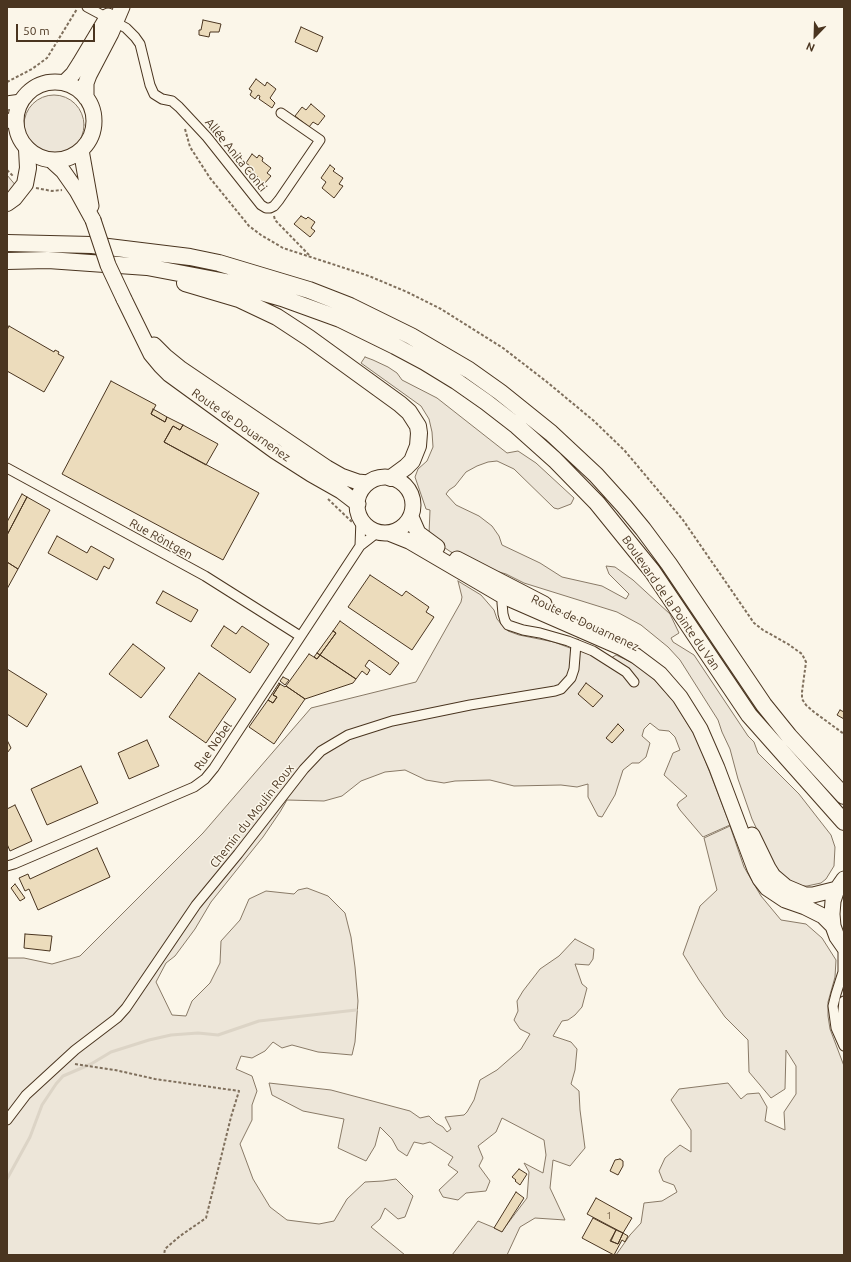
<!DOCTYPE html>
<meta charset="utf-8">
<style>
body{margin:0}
#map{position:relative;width:851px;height:1262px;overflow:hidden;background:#fbf6e9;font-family:Ubuntu,sans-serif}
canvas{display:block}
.frame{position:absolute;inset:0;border:8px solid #4a3520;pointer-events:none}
.north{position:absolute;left:795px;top:16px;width:40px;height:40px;-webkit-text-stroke:3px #fbf6e9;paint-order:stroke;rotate:203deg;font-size:11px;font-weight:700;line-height:16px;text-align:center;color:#4a3520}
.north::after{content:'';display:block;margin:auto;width:14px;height:18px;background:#4a3520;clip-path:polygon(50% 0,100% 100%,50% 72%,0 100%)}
.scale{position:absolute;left:16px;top:24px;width:79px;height:18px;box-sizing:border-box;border:2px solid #4a3520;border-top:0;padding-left:5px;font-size:12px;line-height:14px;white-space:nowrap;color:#4a3520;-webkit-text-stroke:3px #fbf6e9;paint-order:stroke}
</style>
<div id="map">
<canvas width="851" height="1262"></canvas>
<div class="frame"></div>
<div class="north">N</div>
<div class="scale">50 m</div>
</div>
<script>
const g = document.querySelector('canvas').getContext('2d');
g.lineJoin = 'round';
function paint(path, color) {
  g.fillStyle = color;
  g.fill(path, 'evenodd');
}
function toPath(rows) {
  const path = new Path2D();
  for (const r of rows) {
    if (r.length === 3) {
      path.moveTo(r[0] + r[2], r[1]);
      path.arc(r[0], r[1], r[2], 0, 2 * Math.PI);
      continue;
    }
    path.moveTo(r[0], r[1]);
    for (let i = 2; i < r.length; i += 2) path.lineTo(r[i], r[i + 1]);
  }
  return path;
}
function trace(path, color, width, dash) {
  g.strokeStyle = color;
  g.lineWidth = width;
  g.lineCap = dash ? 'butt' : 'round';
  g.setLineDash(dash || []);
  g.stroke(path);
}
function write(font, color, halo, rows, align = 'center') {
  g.font = font + ' Ubuntu,sans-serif';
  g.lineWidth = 3;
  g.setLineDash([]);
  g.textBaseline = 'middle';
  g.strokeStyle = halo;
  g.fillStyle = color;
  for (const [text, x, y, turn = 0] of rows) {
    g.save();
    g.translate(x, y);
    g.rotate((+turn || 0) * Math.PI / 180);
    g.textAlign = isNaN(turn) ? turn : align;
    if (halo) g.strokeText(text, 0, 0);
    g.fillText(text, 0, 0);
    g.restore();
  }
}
const green = toPath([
 [54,125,30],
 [7,175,17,187,7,194,7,175],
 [365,357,373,360,388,367,397,373,402,380,437,398,507,453,518,451,536,463,574,498,571,504,558,509,554,508,514,469,497,461,488,462,477,466,466,472,455,486,449,490,446,494,456,505,479,516,492,526,499,536,502,545,540,563,562,577,602,586,626,599,629,594,609,574,606,566,615,567,633,580,670,614,679,633,671,638,673,642,694,655,748,736,754,742,758,753,799,794,831,835,835,847,834,866,826,879,821,883,807,886,799,886,789,881,781,873,773,863,752,819,738,779,730,749,722,732,718,720,680,660,668,647,641,625,617,612,524,583,506,574,479,566,451,552,436,542,429,534,430,510,426,509,415,477,418,469,427,461,433,447,432,432,429,419,421,406,361,363,365,357],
 [458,581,481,595,494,610,497,619,503,626,508,631,519,635,554,642,570,648,574,652,583,651,606,661,616,655,631,662,650,675,674,702,697,739,730,825,703,837,680,810,677,805,679,802,687,796,664,775,673,753,680,750,675,737,669,731,659,730,650,723,644,729,642,736,650,743,646,757,639,763,632,763,623,770,615,795,602,817,598,816,588,797,588,784,577,787,561,785,514,786,490,780,455,781,444,783,426,780,405,770,385,772,361,781,342,796,324,801,287,800,280,812,263,837,211,902,195,929,175,956,166,963,156,982,172,1015,186,1016,192,1001,210,983,220,963,221,941,240,920,249,899,266,891,294,894,298,890,307,888,328,896,345,913,351,937,355,967,358,1001,355,1042,352,1055,318,1052,292,1045,282,1048,273,1042,265,1051,252,1058,241,1056,236,1069,252,1076,257,1091,252,1105,252,1120,240,1144,253,1179,270,1207,287,1220,319,1224,334,1221,347,1199,365,1182,383,1181,396,1179,413,1196,405,1217,398,1219,385,1208,380,1219,371,1227,405,1255,7,1255,7,958,24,958,52,964,80,956,203,833,311,708,416,682,461,602,462,597,458,581],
 [730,826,744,867,761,896,781,920,806,924,822,938,836,960,835,977,828,1002,828,1016,830,1029,844,1066,844,1255,616,1255,630,1235,641,1223,644,1203,662,1201,677,1192,674,1185,663,1181,659,1171,665,1158,680,1145,691,1152,691,1130,671,1100,679,1089,728,1083,741,1099,747,1094,759,1093,767,1107,765,1121,785,1130,784,1112,796,1094,796,1066,786,1050,785,1089,771,1098,749,1072,748,1040,725,1017,699,980,683,954,700,906,717,890,704,838,730,826],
 [575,939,594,949,593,959,589,965,575,964,582,984,587,988,582,1007,575,1015,568,1020,562,1021,553,1036,571,1042,577,1049,575,1070,571,1084,579,1091,580,1110,585,1148,570,1166,553,1160,550,1188,565,1220,535,1218,520,1227,507,1255,452,1255,478,1221,502,1231,527,1198,529,1172,524,1163,543,1173,546,1155,544,1140,502,1118,496,1132,478,1146,483,1158,479,1166,490,1181,486,1191,466,1193,458,1200,443,1197,439,1190,458,1172,448,1165,453,1157,430,1142,423,1144,414,1142,407,1156,398,1150,392,1139,380,1127,375,1146,366,1161,338,1148,344,1119,303,1111,272,1095,269,1083,331,1090,410,1111,420,1118,429,1116,436,1123,443,1127,447,1132,451,1129,445,1117,464,1115,467,1112,474,1100,480,1080,497,1070,521,1049,530,1034,520,1029,514,1020,518,1011,517,1001,523,991,540,969,559,956,575,939]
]);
paint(green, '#ede6d9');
trace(green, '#887966', 1);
trace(toPath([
 [7,1179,30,1137,42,1105,56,1084,63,1076,91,1064,111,1052,149,1040,171,1035,198,1033,218,1035,259,1021,356,1010]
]), '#dcd4c6', 3);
const building = toPath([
 [203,20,221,24,219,32,210,32,209,37,199,35,199,30,201,30,203,20],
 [301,27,323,37,317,52,295,42,301,27],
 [256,79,265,86,267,82,276,89,270,98,275,103,272,108,259,99,260,96,258,95,255,99,250,95,252,91,249,89,256,79],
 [311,104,325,116,318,125,313,122,309,127,295,116,302,107,306,110,311,104],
 [252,154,257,158,259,155,263,158,262,161,271,168,267,173,271,176,264,184,256,179,258,177,247,170,250,166,246,163,252,154],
 [330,165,335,169,333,171,343,178,339,184,343,186,334,198,322,188,326,182,321,178,330,165],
 [301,216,306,219,308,217,315,222,311,228,315,231,310,237,294,224,301,216],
 [9,326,54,352,55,350,59,352,58,354,64,357,44,392,7,371,7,330,9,326],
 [111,381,156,405,151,414,165,422,167,417,183,425,180,430,173,426,164,442,259,493,223,560,62,474,111,381],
 [153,409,167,417,165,422,151,414,153,409],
 [183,425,218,444,206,465,164,442,173,426,180,430,183,425],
 [22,494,27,497,7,535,7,522,22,494],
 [27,497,50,510,18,569,7,562,7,535,27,497],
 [57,536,87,553,91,546,114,559,109,569,104,566,97,580,48,553,57,536],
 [7,562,18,569,7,589,7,562],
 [370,575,402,596,406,591,429,607,426,612,434,617,412,650,348,607,370,575],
 [163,591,198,610,191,622,156,603,163,591],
 [340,621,399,663,390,675,369,660,365,666,370,670,367,675,362,671,356,679,320,655,336,633,333,631,340,621],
 [224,626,236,634,242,626,269,644,250,673,211,646,224,626],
 [333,631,336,633,320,655,317,653,333,631],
 [133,644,165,668,141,698,109,674,133,644],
 [317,653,320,655,317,659,314,657,317,653],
 [309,654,317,659,320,655,356,679,353,683,305,699,286,686,309,654],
 [7,669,47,694,27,727,7,714,7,669],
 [199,673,236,699,206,743,169,717,199,673],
 [283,677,289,680,285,685,280,681,283,677],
 [279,683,280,684,273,695,277,697,273,703,268,700,279,683],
 [586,683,603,696,593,707,578,694,586,683],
 [280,684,285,687,286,686,305,699,274,744,249,727,268,700,273,703,277,697,273,695,280,684],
 [840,710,844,712,844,719,837,715,840,710],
 [618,724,624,730,612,743,606,738,618,724],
 [7,740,11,748,7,753,7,740],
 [147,740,159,766,129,779,118,753,147,740],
 [81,766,98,803,47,825,31,789,81,766],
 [15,805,32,841,10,851,7,844,7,809,15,805],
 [97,848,110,877,38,910,29,889,25,891,19,878,28,874,30,879,97,848],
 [15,884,25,898,20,901,11,888,15,884],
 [25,934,52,936,50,951,24,948,25,934],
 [620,1159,623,1161,623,1166,618,1175,610,1171,615,1160,620,1159],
 [519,1169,527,1174,520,1185,515,1181,516,1180,512,1177,519,1169],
 [516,1192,524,1198,502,1232,494,1228,516,1192],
 [596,1198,632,1218,623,1233,587,1214,596,1198],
 [593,1218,616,1230,611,1241,618,1244,623,1233,628,1236,625,1242,622,1240,614,1255,582,1238,593,1218],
 [616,1230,623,1233,618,1244,610,1241,616,1230]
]);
paint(building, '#ecdcbc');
trace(building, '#4a3520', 1);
const minor = toPath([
 [87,7,115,22,126,28,135,37,140,44,150,85,154,94,162,99,172,101,179,107,207,137,261,205,266,208,270,208,274,206,279,200,320,140,281,113],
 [7,468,205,576,300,636],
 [360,546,361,519],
 [502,592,503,596,502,603,503,614,505,621,508,625,523,630,540,633,568,641,593,651,626,672,634,682],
 [7,866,14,864,194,787,205,779,214,768,360,546,378,532],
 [843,946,843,972,836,994,833,1006,836,1028,844,1046],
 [843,1039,843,1010,844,1001],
 [7,1120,26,1095,75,1050,117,1018,126,1008,196,905,238,854,304,769,321,751,348,735,392,721,470,705,555,691,561,689,571,678,574,669,576,644]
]);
const secondary = toPath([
 [7,103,21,101],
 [7,120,16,124]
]);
const primary = toPath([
 [55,121,39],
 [64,83,73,74,80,63,108,16],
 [86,98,86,83,89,75,111,33,122,7],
 [81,150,91,206],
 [51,160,63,171,77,191,93,220],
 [124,299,151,354,161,366,169,374,275,451,311,474,341,491,358,504],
 [154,345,165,356,181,369,327,468,341,476,358,482,368,483],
 [385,505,28],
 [411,517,418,533,437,547],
 [389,533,409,541,503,596,622,648,636,656,660,674,680,697,700,729,717,768,755,869,760,879,767,888,785,900,805,907,823,916,833,926],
 [457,559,544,604],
 [752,835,768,868,773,876,786,887,805,895,813,895,837,889],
 [844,879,837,889,833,901,832,914,833,926,837,937,844,947]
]);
const trunk = toPath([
 [7,203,14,198,25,184,28,168,27,149],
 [7,243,92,245,190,257,219,263,309,290,350,306,411,336,469,370,500,392,551,433,596,475,624,506,643,529,669,564,764,705,789,736,844,796],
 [7,261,48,260,147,267,226,282,282,298,340,319,395,346,425,362,456,381,486,402,517,426,555,460,597,503,652,571,749,715,844,822],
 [185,283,239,299,277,317,309,338,400,404,409,412,418,426,419,433,418,446,412,461,406,467,391,478]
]);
trace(minor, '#4a3520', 11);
trace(secondary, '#4a3520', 15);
trace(primary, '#4a3520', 17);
trace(trunk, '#4a3520', 18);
trace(toPath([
 [7,82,32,69,47,58,77,9],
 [185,129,190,147,210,178,249,226,261,235,283,248,369,276,407,292,441,309,503,348,547,382,594,421,625,451,683,520,754,623,763,630,788,644,802,654,806,662,802,692,802,699,806,705,814,712,844,734],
 [7,170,13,176],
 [36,188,52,191,62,190],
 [274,216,275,220,310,256],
 [328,499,352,522],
 [75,1064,115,1070,155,1079,239,1091,231,1117,206,1218,180,1236,165,1249,164,1255]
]), '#7f6f5c', 2, [3, 2]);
trace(minor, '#fbf6e9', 9);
trace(secondary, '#fbf6e9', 13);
trace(primary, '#fbf6e9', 15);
trace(trunk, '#fbf6e9', 16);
const primaryBridge = toPath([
 [93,220,108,265,124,299]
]);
trace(primaryBridge, '#4a3520', 17, []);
trace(primaryBridge, '#fbf6e9', 15);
write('10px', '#725f47', null, [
 ["1",609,1216]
]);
write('12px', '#4a3520', '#fbf6e9', [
 ["Allée Anita Conti",236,155,51],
 ["Route de Douarnenez",241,425,35],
 ["Rue Röntgen",161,539,29],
 ["Boulevard de la Pointe du Van",671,603,55],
 ["Route de Douarnenez",585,623,25],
 ["Rue Nobel",213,746,-55],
 ["Chemin du Moulin Roux",252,816,-52]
]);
</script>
